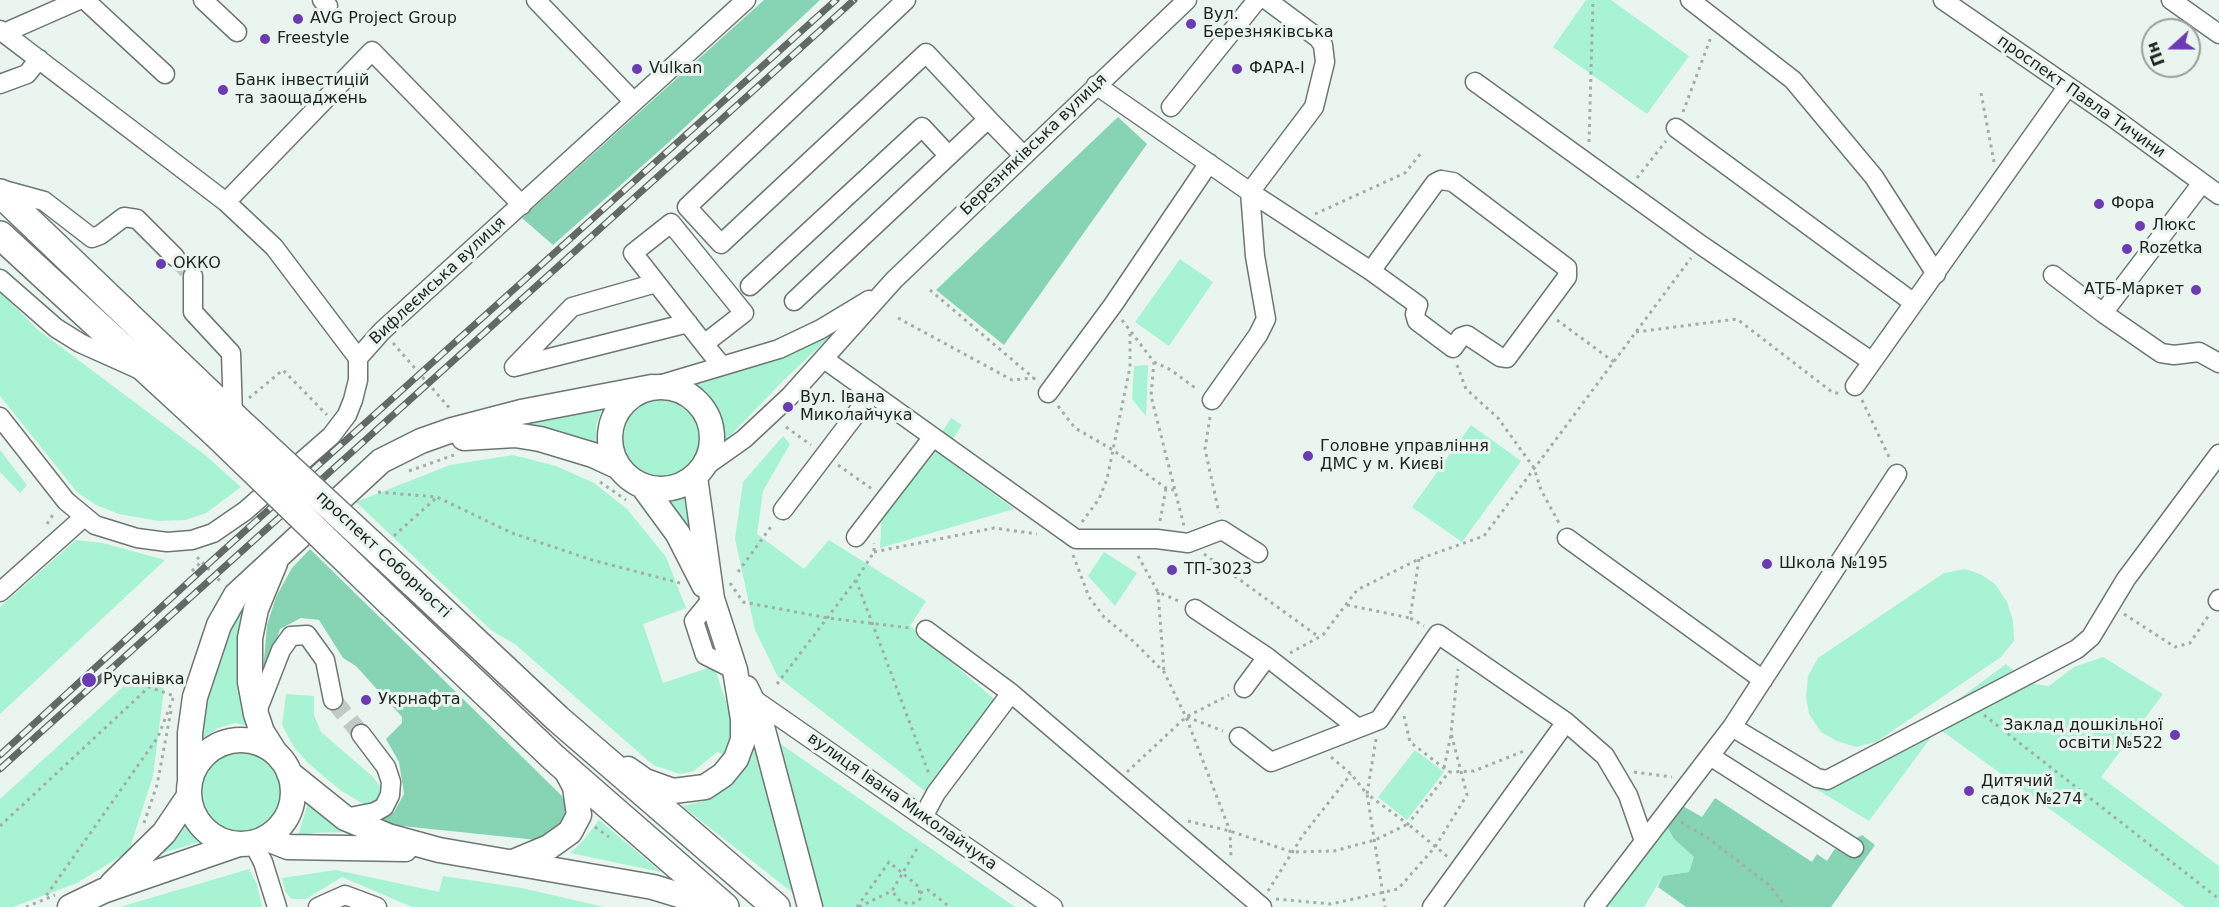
<!DOCTYPE html>
<meta charset="utf-8">
<style>
body{margin:0}
#map{position:relative;width:2219px;height:907px;overflow:hidden;background:#eaf5f0;font-family:"DejaVu Sans",sans-serif}
canvas{display:block}
.north{position:absolute;left:2141px;top:18px;width:60px;height:60px;box-sizing:border-box;background:#eaf5f0;border:2px solid #98a19d;border-radius:50%;rotate:249deg;font-size:16px;font-weight:700;line-height:24px;text-align:center;color:#1e2220}
.north::after{content:'';display:block;margin:auto;width:21px;height:27px;background:#6c3ab2;clip-path:polygon(50% 0,100% 100%,50% 72%,0 100%)}
</style>
<div id="map">
<canvas width="2219" height="907"></canvas>
<div class="north">Пн</div>
</div>
<script>
const g = document.querySelector('canvas').getContext('2d');
g.lineJoin = 'round';
function paint(path, color) {
  g.fillStyle = color;
  g.fill(path, 'evenodd');
}
function toPath(rows) {
  const path = new Path2D();
  for (const r of rows) {
    if (r.length === 3) {
      path.moveTo(r[0] + r[2], r[1]);
      path.arc(r[0], r[1], r[2], 0, 2 * Math.PI);
      continue;
    }
    path.moveTo(r[0], r[1]);
    for (let i = 2; i < r.length; i += 2) path.lineTo(r[i], r[i + 1]);
  }
  return path;
}
function trace(path, color, width, dash) {
  g.strokeStyle = color;
  g.lineWidth = width;
  g.lineCap = dash ? 'butt' : 'round';
  g.setLineDash(dash || []);
  g.stroke(path);
}
function write(font, color, halo, rows, align = 'center') {
  g.font = font + ' "DejaVu Sans",sans-serif';
  g.lineWidth = 6;
  g.setLineDash([]);
  g.textBaseline = 'middle';
  g.strokeStyle = halo;
  g.fillStyle = color;
  for (const [text, x, y, turn = 0] of rows) {
    g.save();
    g.translate(x, y);
    g.rotate((+turn || 0) * Math.PI / 180);
    g.textAlign = isNaN(turn) ? turn : align;
    if (halo) g.strokeText(text, 0, 0);
    g.fillText(text, 0, 0);
    g.restore();
  }
}
paint(toPath([
 [1586,0,1611,0,1689,56,1647,114,1553,47],
 [1180,259,1213,282,1169,346,1135,322],
 [0,292,37,329,205,455,241,487,206,513,185,520,158,521,119,514,96,505,77,492,0,396],
 [842,325,784,380,722,444,721,416,707,392,691,381],
 [1148,365,1147,395,1146,416,1132,399,1134,366],
 [662,437,40],
 [604,403,596,425,597,450,510,424],
 [951,418,962,425,950,443,939,437],
 [1471,425,1521,461,1462,542,1412,507],
 [783,436,790,444,763,491,757,534,804,569,829,540,926,601,910,626,995,700,930,795,778,677,755,630,735,539,743,482],
 [0,450,27,485,20,493,0,472],
 [934,450,1014,509,880,548,882,510],
 [513,455,556,466,594,483,627,509,666,557,686,608,643,624,663,683,714,666,729,711,732,739,727,756,717,752,694,771,680,774,653,765,516,645,491,630,356,502,450,465],
 [693,490,696,551,664,500,681,497],
 [76,540,103,543,165,560,0,714,0,607],
 [1104,552,1137,573,1115,606,1088,576],
 [1965,569,1982,575,1995,584,2007,602,2013,621,2014,641,2001,657,1876,742,1856,747,1837,741,1821,732,1809,714,1806,696,1808,676,1818,658,1944,573],
 [242,608,238,640,238,688,248,726,235,723,218,728,201,740,204,715,216,665,229,631],
 [2103,657,2163,694,2101,777,2219,866,2219,907,2185,907,1938,728,1869,821,1732,738,1741,722,1830,774,1937,715,2006,664,2028,683,2049,686,2074,667],
 [137,674,164,689,153,776,129,851,77,883,13,907,0,907,0,799],
 [286,694,314,696,314,715,321,732,372,776,381,787,382,794,375,802,365,805,340,790,307,762,294,747,282,725],
 [756,733,793,893,682,806,704,801,724,790,740,775,751,755],
 [775,740,1015,907,823,907,805,868],
 [1415,750,1444,772,1407,820,1378,797],
 [242,792,41],
 [308,803,350,832,313,833,297,839],
 [599,820,661,872,570,853,583,841],
 [184,823,199,842,160,854],
 [1665,823,1674,839,1694,857,1689,872,1663,876,1644,907,1604,907],
 [249,869,257,884,262,907,120,907],
 [336,870,439,892,443,876,522,888,604,907,412,907,342,877,306,899,291,899,285,891,282,878]
]), '#a8f3d4');
paint(toPath([
 [764,0,820,0,668,143,553,245,522,218],
 [1118,117,1147,144,1004,345,936,290],
 [310,549,562,796,569,811,558,833,537,840,373,823,394,812,404,794,399,762,386,739,402,723,402,717,356,666,343,658,319,620,301,618,280,629,270,664,263,672,267,625,276,597,292,568],
 [1715,798,1812,862,1817,854,1827,861,1834,850,1862,835,1875,845,1831,907,1686,907,1658,887,1663,876,1689,872,1694,857,1674,839,1665,823,1681,805,1702,817]
]), '#86d4b4');
trace(toPath([
 [175,257,193,276],
 [333,700,361,734]
]), '#c1cbc6', 18, [18, 9]);
const minor = toPath([
 [85,0,165,74],
 [203,0,237,32],
 [322,0,328,6],
 [536,0,634,102],
 [906,0,687,207,721,244,926,53,988,119],
 [1690,0,1793,80,1874,177,1936,274],
 [1943,0,2111,116,2219,195],
 [2171,0,2219,34],
 [0,30,226,202,274,247,358,358],
 [4,33,79,0],
 [1475,82,1701,245,1871,361],
 [0,84,27,74,39,59],
 [1096,85,1250,192,1371,271],
 [1171,107,1257,0],
 [1676,128,1914,303],
 [1441,180,1453,182,1567,268,1567,277,1507,358,1500,357,1467,335,1461,337,1453,348,1417,321,1415,314,1418,305,1371,271,1435,183,1441,180],
 [2202,183,2103,313,2161,353,2174,355,2199,352,2219,363],
 [0,189,44,201,92,238,100,235,124,217,137,219,175,257],
 [226,202,372,51,522,205],
 [2053,275,2103,313],
 [193,276,193,312,231,353,233,416],
 [0,279,56,328,80,343,138,369],
 [656,283,572,307,514,367,688,323],
 [750,286,922,127,948,155],
 [794,301,988,119,1023,155],
 [704,344,744,313,671,223,633,253,708,349,722,366],
 [824,359,1076,539,1157,539,1188,543,1222,530,1258,553],
 [1855,386,2068,86],
 [652,387,779,349,821,329,869,300],
 [1048,393,1113,305,1209,163],
 [1212,400,1258,335,1266,319,1255,256,1250,192,1314,107,1325,62,1323,45,1318,38,1267,0],
 [0,417,66,501,95,525,137,538,167,542,192,540,213,533,245,511,331,436,347,415,353,400,358,380,358,358,382,331,746,0],
 [703,468,744,439,790,396,894,280,1187,0],
 [783,510,872,393],
 [856,537,933,437],
 [1567,538,1763,680],
 [0,592,84,517],
 [712,599,694,621,705,655,735,670],
 [2218,601,2219,599],
 [1195,609,1267,657],
 [926,630,1011,693,1262,907],
 [1244,688,1267,657,1358,728],
 [752,698,1053,907],
 [256,714,281,650,291,636,307,635,325,660,333,700],
 [1732,727,1817,778,1827,780,2077,649,2091,637,2126,579,2219,454],
 [1239,737,1271,762,1379,720,1438,634,1566,722,1605,756,1628,795,1644,841],
 [1710,756,1854,848],
 [923,817,936,793,1011,693],
 [345,818,375,812,384,807,390,795,391,782,386,767,361,734],
 [253,843,263,862,277,907],
 [318,907,345,895,377,907],
 [1432,907,1566,722],
 [1594,907,1732,727,1897,474]
]);
const major = toPath([
 [661,438,51],
 [464,438,515,435,540,439,593,455,619,467],
 [642,485,678,534,704,585],
 [746,688,759,715,810,907],
 [241,792,52],
 [274,751,262,732,256,714,250,682,250,638,256,609,275,563],
 [628,769,645,781,673,791,705,787,723,775,736,759,743,740,743,719,735,670,712,599,695,477],
 [289,773,345,818,388,836,439,850,653,887,718,907],
 [190,778,190,733,195,697,219,625,236,595,381,461,421,441,452,430,521,412,652,387],
 [265,838,288,847,405,849],
 [513,862,549,847,570,832,579,815,575,787,565,768],
 [112,884,164,833,189,796],
 [70,907,103,891,239,844]
]);
const highway = toPath([
 [0,193,233,416],
 [0,235,216,434],
 [412,582,558,719,776,907],
 [393,605,554,758,725,907]
]);
trace(minor, '#6d7672', 21);
trace(major, '#6d7672', 27);
trace(highway, '#6d7672', 30);
trace(toPath([
 [1981,93,1994,162],
 [1683,112,1711,37],
 [1589,142,1593,0],
 [1637,178,1666,141],
 [1315,214,1405,173,1421,153],
 [930,290,1036,380],
 [898,318,1012,380,1033,378],
 [1122,320,1154,362,1151,396,1184,526],
 [1557,320,1614,362],
 [1636,332,1737,319,1832,392,1841,394],
 [393,343,452,411],
 [1154,362,1171,370,1198,390],
 [1457,365,1466,389,1498,418,1534,468,1541,490,1559,523],
 [249,398,283,370,327,415],
 [1862,400,1890,459],
 [1058,406,1075,428,1113,450,1166,488,1174,490],
 [1210,417,1205,449,1219,513],
 [786,427,811,445],
 [838,465,872,489],
 [409,471,454,455],
 [600,482,626,500],
 [378,492,437,497,512,533,592,560,680,583],
 [1160,521,1166,488],
 [1082,522,1099,499,1107,479,1130,367,1130,334],
 [47,524,54,513],
 [394,536,436,498],
 [874,552,994,528,1037,534],
 [1204,554,1319,637],
 [1073,555,1089,597,1104,617,1133,641,1164,672,1186,717,1230,831,1231,858],
 [1138,556,1158,592,1181,602],
 [197,557,221,582],
 [1419,559,1410,618,1424,626],
 [192,571,201,562],
 [738,572,773,524],
 [856,580,929,774],
 [730,583,743,602,828,618,910,628],
 [1158,592,1164,671],
 [1347,605,1410,618],
 [2124,614,2175,647,2190,643,2209,615],
 [1290,653,1323,635,1357,590,1419,559,1484,536,1691,258],
 [777,684,856,580,874,552,874,543],
 [1984,715,2219,899],
 [1404,716,1410,742,1449,772],
 [1187,717,1223,731],
 [1376,739,1367,794,1408,824,1449,772,1474,771,1524,751],
 [1331,757,1351,774,1367,794,1385,907],
 [1444,768,1451,735],
 [1127,772,1186,717,1229,695],
 [1634,772,1672,777],
 [1188,821,1230,831,1292,852,1334,851,1375,840,1408,824,1448,857],
 [1681,822,1708,838,1769,885,1786,907],
 [144,823,157,785,171,711],
 [0,826,149,687,174,696,158,737,46,896],
 [595,827,609,837],
 [1268,891,1303,835,1351,774],
 [920,893,928,890,950,907],
 [1276,899,1331,904,1398,889,1435,847,1467,795,1451,733,1458,669],
 [26,907,55,895],
 [857,907,889,862,919,887,920,899,914,903,906,903,899,900,892,891],
 [859,907,892,891,918,847]
]), '#a4ada9', 3, [3, 4.5]);
trace(minor, '#fff', 18);
trace(major, '#fff', 24);
trace(highway, '#fff', 27);
const rail = toPath([
 [0,755,206,566,836,0],
 [0,769,854,0]
]);
trace(rail, '#626966', 7);
trace(rail, '#eaf5f0', 4.5, [14]);
const highwayBridge = toPath([
 [233,416,412,582],
 [216,434,393,605]
]);
trace(highwayBridge, '#6d7672', 30, []);
trace(highwayBridge, '#fff', 27);
for (const [x, y, r, color] of [
 [298,19,6,"#6c3ab2"],
 [1191,24,6,"#6c3ab2"],
 [265,39,6,"#6c3ab2"],
 [637,69,6,"#6c3ab2"],
 [1237,69,6,"#6c3ab2"],
 [223,90,6,"#6c3ab2"],
 [2099,204,6,"#6c3ab2"],
 [2140,226,6,"#6c3ab2"],
 [2127,249,6,"#6c3ab2"],
 [161,264,6,"#6c3ab2"],
 [2196,290,6,"#6c3ab2"],
 [788,407,6,"#6c3ab2"],
 [1308,456,6,"#6c3ab2"],
 [1767,564,6,"#6c3ab2"],
 [1172,570,6,"#6c3ab2"],
 [89,680,8,"#6c3ab2"],
 [366,700,6,"#6c3ab2"],
 [2175,735,6,"#6c3ab2"],
 [1969,791,6,"#6c3ab2"]
]) {
  const dot = new Path2D();
  dot.arc(x, y, r, 0, 2 * Math.PI);
  g.fillStyle = color;
  g.fill(dot);
  trace(dot, '#eaf5f0', 2);
}
write('16px', '#1e2220', '#eaf5f0', [
 ["Вул.",1203,15],
 ["Березняківська",1203,33],
 ["AVG Project Group",310,19],
 ["Freestyle",277,39],
 ["Vulkan",649,69],
 ["ФАРА-І",1249,69],
 ["Банк інвестицій",235,81],
 ["та заощаджень",235,99],
 ["Фора",2111,204],
 ["Люкс",2152,226],
 ["Rozetka",2139,249],
 ["ОККО",173,264],
 ["АТБ-Маркет",2184,290,"right"],
 ["Вул. Івана",800,398],
 ["Миколайчука",800,416],
 ["Головне управління",1320,447],
 ["ДМС у м. Києві",1320,465],
 ["Школа №195",1779,564],
 ["ТП-3023",1184,570],
 ["Русанівка",103,680],
 ["Укрнафта",378,700],
 ["Заклад дошкільної",2163,726,"right"],
 ["освіти №522",2163,744,"right"],
 ["Дитячий",1981,782],
 ["садок №274",1981,800]
], 'left');
write('16px', '#1e2220', '#eaf5f0', [
 ["проспект Павла Тичини",2081,97,35],
 ["Березняківська вулиця",1034,145,-44],
 ["Вифлеємська вулиця",438,281,-43],
 ["проспект Соборності",383,555,43],
 ["вулиця Івана Миколайчука",902,802,35]
]);
</script>
